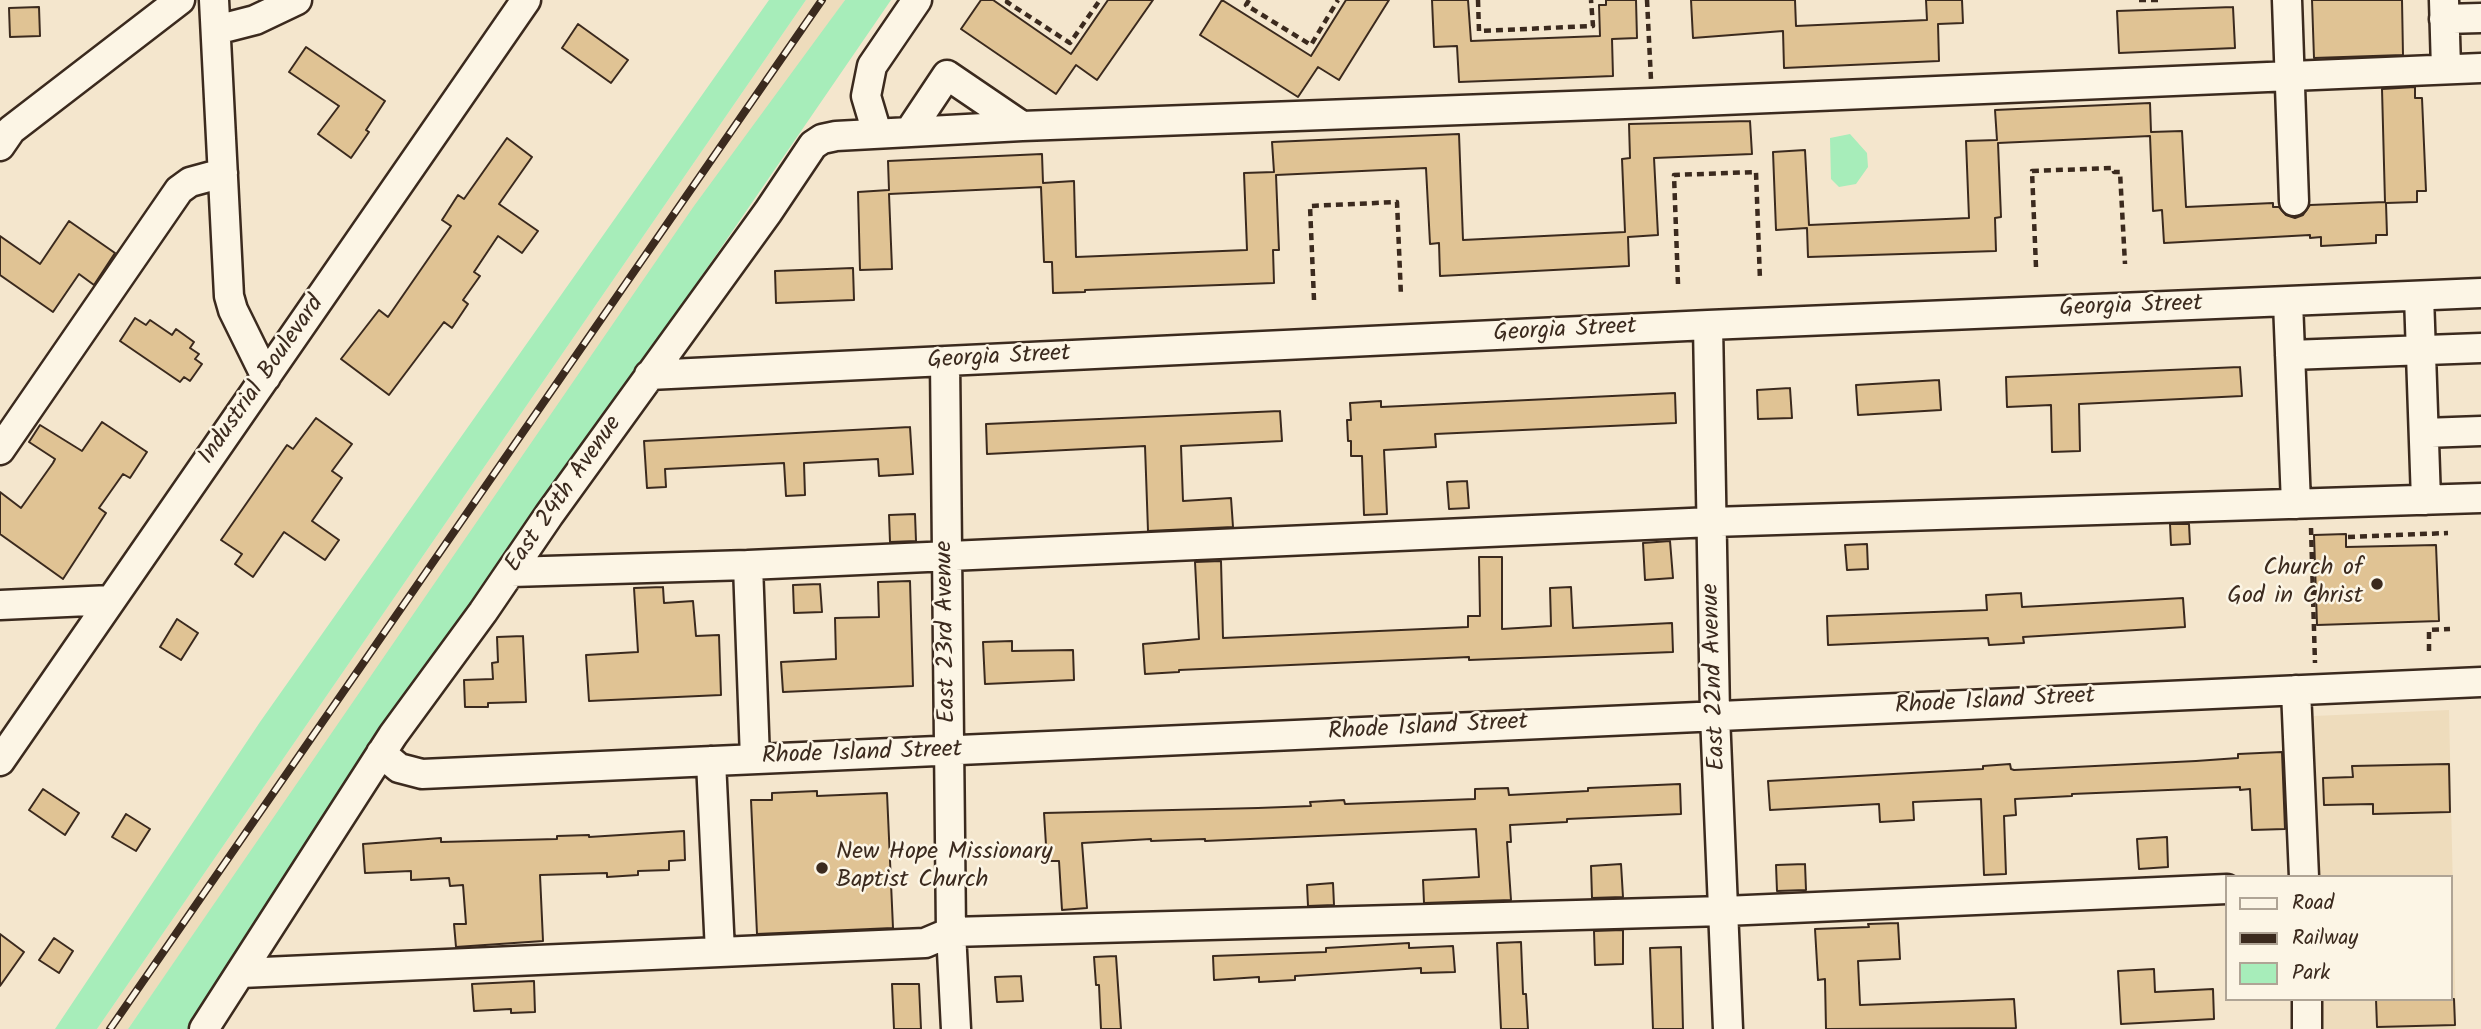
<!DOCTYPE html>
<style>
body{margin:0}
#map{position:relative;width:2481px;height:1029px;overflow:hidden;background:#f4e6cd;font-family:Kalam,sans-serif}
canvas{display:block}
.legend{position:absolute;left:2225px;top:875px;width:228px;height:126px;box-sizing:border-box;background:#fcf5e5;border:2px solid #afa495;margin:0;padding:9px 12px;list-style:none;font-size:21px;color:#3b2a1e}
.legend li{display:flex;align-items:center;gap:14px;height:35px}
.legend b{width:35px;border:2px solid #afa495}
</style>
<div id="map">
<canvas width="2481" height="1029"></canvas>
<ul class="legend">
<li><b style="height:9px;background:#fcf5e5"></b>Road</li>
<li><b style="height:9px;background:#3b2a1e"></b>Railway</li>
<li><b style="height:19px;background:#a7edba"></b>Park</li>
</ul>
</div>
<script>
const g = document.querySelector('canvas').getContext('2d');
g.lineJoin = 'round';
function paint(path, color) {
  g.fillStyle = color;
  g.fill(path, 'evenodd');
}
function toPath(rows) {
  const path = new Path2D();
  for (const r of rows) {
    path.moveTo(r[0], r[1]);
    for (let i = 2; i < r.length; i += 2) path.lineTo(r[i], r[i + 1]);
  }
  return path;
}
function trace(path, color, width, dash) {
  g.strokeStyle = color;
  g.lineWidth = width;
  g.lineCap = dash ? 'butt' : 'round';
  g.setLineDash(dash || []);
  g.stroke(path);
}
function write(font, color, halo, rows, align = 'center') {
  g.font = font + ' Kalam,sans-serif';
  g.lineWidth = 5;
  g.setLineDash([]);
  g.textBaseline = 'middle';
  g.strokeStyle = halo;
  g.fillStyle = color;
  for (const [text, x, y, turn = 0] of rows) {
    g.save();
    g.translate(x, y);
    g.rotate((+turn || 0) * Math.PI / 180);
    g.textAlign = isNaN(turn) ? turn : align;
    if (halo) g.strokeText(text, 0, 0);
    g.fillText(text, 0, 0);
    g.restore();
  }
}
paint(toPath([
 [806,0,845,0,128,1029,97,1029],
 [2449,710,2456,1029,2323,1029,2322,999,2451,999,2451,877,2319,877,2314,716]
]), '#eedcbc');
paint(toPath([
 [769,0,806,0,97,1029,55,1029,260,722],
 [845,0,891,0,644,360,194,1029,128,1029,694,206],
 [1850,134,1867,153,1868,167,1856,184,1839,187,1831,179,1830,138]
]), '#a7edba');
const building = toPath([
 [981,0,993,0,1071,54,1108,0,1153,0,1097,80,1076,65,1056,94,961,29,981,0],
 [1222,0,1311,56,1346,0,1389,0,1339,80,1318,67,1298,97,1200,35,1222,0],
 [1432,0,1468,0,1471,41,1600,36,1599,5,1606,5,1606,0,1636,0,1637,38,1612,39,1613,76,1459,82,1457,46,1434,47,1432,0],
 [1691,0,1795,0,1796,26,1927,20,1926,0,1962,0,1963,23,1938,24,1939,61,1784,68,1783,31,1693,38,1691,0],
 [2312,0,2402,0,2403,55,2314,58,2312,0],
 [39,7,40,36,10,37,9,8,39,7],
 [2233,7,2235,48,2119,53,2117,11,2233,7],
 [578,24,628,60,611,83,562,48,578,24],
 [306,47,385,101,366,130,369,132,351,158,318,134,339,106,289,72,306,47],
 [2415,87,2415,98,2422,98,2426,191,2417,191,2417,202,2386,203,2387,235,2376,235,2376,243,2321,246,2321,237,2310,238,2310,235,2164,243,2162,210,2153,211,2150,136,1998,143,2001,217,1995,218,1996,251,1808,257,1807,228,1776,230,1773,152,1805,150,1809,225,1969,218,1966,141,1997,140,1995,110,2150,103,2151,132,2182,131,2186,207,2273,203,2273,207,2279,207,2286,215,2295,218,2303,215,2310,205,2385,202,2382,89,2415,87],
 [1750,121,1752,154,1654,158,1658,235,1628,237,1629,266,1440,276,1439,243,1430,244,1426,168,1276,175,1279,250,1273,250,1274,283,1085,290,1085,292,1053,293,1052,262,1044,262,1041,187,889,194,892,269,860,270,858,192,889,190,888,161,1042,154,1043,183,1074,181,1076,257,1247,250,1244,173,1274,172,1272,142,1459,134,1463,240,1625,232,1622,159,1630,158,1629,124,1750,121],
 [507,138,532,157,499,204,538,231,522,253,498,236,474,272,480,276,463,300,468,304,452,328,444,322,389,395,341,359,379,310,388,317,451,226,442,220,458,195,464,199,507,138],
 [69,221,115,253,94,285,79,274,53,312,0,275,0,236,40,264,69,221],
 [853,268,854,300,776,303,775,271,853,268],
 [135,318,146,325,150,320,172,335,176,329,194,342,190,348,199,354,195,359,202,364,190,381,184,377,180,382,120,341,135,318],
 [2240,367,2242,396,2079,404,2080,451,2052,452,2051,405,2007,407,2006,377,2240,367],
 [1939,380,1941,410,1858,415,1856,385,1939,380],
 [1790,388,1792,418,1758,419,1757,390,1790,388],
 [1675,393,1676,423,1435,434,1436,447,1384,450,1387,514,1364,515,1362,456,1351,456,1351,441,1348,441,1347,420,1351,420,1350,403,1381,401,1381,407,1675,393],
 [1280,411,1282,441,1181,446,1183,501,1231,498,1233,527,1148,531,1145,446,987,454,986,424,1280,411],
 [316,418,352,444,332,471,342,478,312,521,339,540,325,560,284,532,253,577,235,564,242,554,221,540,287,445,293,449,316,418],
 [102,422,147,452,130,478,123,474,99,508,106,513,63,579,0,534,0,492,21,508,53,463,55,459,29,442,40,425,82,451,102,422],
 [910,427,913,474,879,476,878,459,804,463,805,495,786,496,784,463,665,469,666,487,647,488,644,441,910,427],
 [1467,481,1469,508,1449,509,1447,482,1467,481],
 [915,514,916,541,890,542,889,515,915,514],
 [2170,524,2189,524,2190,544,2171,545,2170,524],
 [2346,534,2346,547,2436,545,2439,621,2317,625,2314,535,2346,534],
 [1670,541,1673,578,1645,580,1643,543,1670,541],
 [1867,544,1868,569,1847,570,1845,545,1867,544],
 [1479,557,1502,557,1502,629,1551,626,1550,588,1571,587,1573,628,1672,623,1673,652,1469,660,1469,657,1179,670,1179,672,1145,674,1143,644,1199,639,1195,562,1221,561,1223,638,1468,627,1468,616,1480,616,1479,557],
 [910,581,913,686,783,692,781,662,836,659,835,618,879,617,878,582,910,581],
 [820,584,822,612,794,613,793,585,820,584],
 [663,587,664,603,693,601,696,636,719,635,721,695,589,701,586,655,638,652,634,588,663,587],
 [2021,593,2022,607,2183,598,2185,627,2023,637,2024,643,1989,645,1988,638,1828,645,1827,616,1987,610,1986,595,2021,593],
 [177,619,198,633,181,660,160,647,177,619],
 [523,636,526,702,488,703,488,707,465,707,464,680,493,679,492,663,498,662,497,637,523,636],
 [1012,641,1012,651,1073,650,1074,680,985,684,983,642,1012,641],
 [2282,752,2285,829,2252,830,2250,789,2240,790,2240,787,2072,794,2072,796,2015,799,2016,815,2004,816,2006,874,1984,875,1981,799,1913,802,1914,820,1880,822,1879,804,1770,810,1768,781,1983,769,1983,766,2010,764,2011,769,2014,770,2196,761,2238,758,2238,754,2282,752],
 [2449,764,2450,812,2373,814,2373,804,2324,805,2323,778,2353,777,2352,766,2449,764],
 [1680,784,1681,814,1567,819,1567,822,1510,825,1511,842,1507,842,1511,900,1424,903,1423,880,1479,877,1476,829,1205,841,1205,839,1151,841,1151,839,1082,843,1087,908,1062,910,1059,861,1047,861,1044,813,1258,808,1311,806,1310,802,1344,800,1345,804,1475,799,1475,789,1508,788,1509,795,1588,791,1588,788,1680,784],
 [43,789,79,813,65,835,29,810,43,789],
 [817,791,817,796,887,793,893,928,757,934,751,800,772,800,772,793,817,791],
 [126,814,150,829,136,851,112,837,126,814],
 [684,831,685,860,669,861,669,870,638,871,638,875,607,877,607,873,540,875,543,941,456,947,454,924,466,924,463,885,450,886,449,878,411,880,411,871,365,873,363,844,441,838,441,842,557,839,557,836,589,835,589,837,684,831],
 [2167,837,2168,867,2139,869,2137,839,2167,837],
 [1621,864,1623,897,1592,898,1591,866,1621,864],
 [1805,864,1806,890,1777,891,1776,865,1805,864],
 [1333,883,1334,905,1308,906,1307,885,1333,883],
 [1898,923,1900,959,1858,961,1860,1005,2014,999,2016,1028,1826,1029,1825,979,1818,980,1815,929,1869,927,1868,924,1898,923],
 [1623,930,1623,964,1595,965,1594,931,1623,930],
 [0,934,24,952,0,986,0,934],
 [54,938,73,951,59,973,39,960,54,938],
 [1521,942,1523,994,1526,994,1528,1029,1501,1029,1497,943,1521,942],
 [1409,943,1409,948,1453,946,1455,972,1421,973,1421,968,1295,976,1295,980,1259,982,1259,977,1214,980,1213,956,1326,952,1326,948,1409,943],
 [1681,947,1683,1029,1653,1029,1650,948,1681,947],
 [1116,956,1121,1029,1101,1029,1099,985,1096,985,1094,957,1116,956],
 [2154,969,2155,992,2213,989,2214,1019,2121,1024,2118,971,2154,969],
 [1021,976,1023,1001,997,1002,995,977,1021,976],
 [534,981,535,1012,511,1013,511,1009,474,1011,472,984,534,981],
 [892,984,919,984,921,1029,894,1029,892,984],
 [2376,999,2454,999,2455,1025,2377,1027,2376,999]
]);
paint(building, '#e0c394');
trace(building, '#3b2a1e', 2);
const minor = toPath([
 [214,0,229,296,233,310,266,377],
 [2287,0,2294,201],
 [2444,0,2446,69],
 [2444,19,2481,18],
 [216,30,255,20,297,0],
 [909,132,947,75,1022,126],
 [877,133,866,96,872,66,917,0],
 [0,146,11,130,180,0],
 [2419,296,2426,500],
 [2288,302,2296,504],
 [1708,325,1715,715,1728,1029],
 [2290,355,2481,348],
 [945,361,951,932,956,1029],
 [649,375,1708,325,2481,293],
 [2424,433,2481,431],
 [0,450,179,190,190,182,223,173],
 [748,565,755,759],
 [511,572,748,565,1712,522,2481,498],
 [0,605,111,600],
 [2296,690,2304,877],
 [381,753,399,768,422,774,2481,682],
 [0,761,526,0],
 [711,761,720,952],
 [241,973,925,943,951,932,1724,911,2227,889],
 [2307,999,2307,1029],
 [204,1029,393,735,483,612,549,515,768,212,813,145,822,139,836,136,1022,126,1652,103,2481,68]
]);
trace(minor, '#3b2a1e', 33);
trace(toPath([
 [1008,0,1007,2,1070,43,1100,0],
 [1249,0,1246,5,1311,45,1338,0],
 [1478,0,1479,31,1593,26,1591,0],
 [1647,0,1651,80],
 [2139,0,2161,0],
 [2036,267,2032,171,2113,168,2114,172,2120,172,2125,264],
 [1678,284,1674,175,1756,172,1760,280],
 [1314,300,1310,206,1397,202,1401,296],
 [2311,528,2315,663],
 [2348,537,2448,533],
 [2429,651,2429,630,2450,629]
]), '#3b2a1e', 4.5, [7, 5]);
trace(minor, '#fcf5e5', 28);
const rail = toPath([
 [110,1029,822,0]
]);
trace(rail, '#3b2a1e', 8);
trace(rail, '#fcf5e5', 5, [16]);
for (const [x, y, r, color] of [
 [2377,584,7,"#3b2a1e"],
 [822,868,7,"#3b2a1e"]
]) {
  const dot = new Path2D();
  dot.arc(x, y, r, 0, 2 * Math.PI);
  g.fillStyle = color;
  g.fill(dot);
  trace(dot, '#fcf5e5', 2.5);
}
write('24px', '#3b2a1e', '#fcf5e5', [
 ["Georgia Street",2131,308,-2],
 ["Georgia Street",1565,332,-3],
 ["Georgia Street",999,359,-3],
 ["Industrial Boulevard",263,381,-55],
 ["East 24th Avenue",565,495,-55],
 ["East 23rd Avenue",948,632,-91],
 ["East 22nd Avenue",1716,677,-92],
 ["Rhode Island Street",1995,703,-3],
 ["Rhode Island Street",1428,729,-3],
 ["Rhode Island Street",862,755,-2]
]);
write('24px', '#3b2a1e', '#fcf5e5', [
 ["Church of",2363,570],
 ["God in Christ",2363,598],
 ["New Hope Missionary",836,854,"left"],
 ["Baptist Church",836,882,"left"]
], 'right');
</script>
